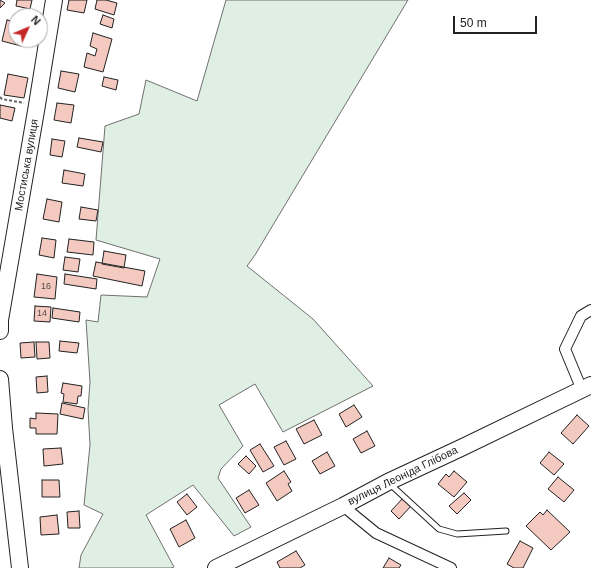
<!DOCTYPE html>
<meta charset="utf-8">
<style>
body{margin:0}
#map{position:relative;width:591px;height:568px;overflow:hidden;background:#fff;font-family:Helvetica,sans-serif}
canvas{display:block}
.north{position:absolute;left:8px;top:8px;width:40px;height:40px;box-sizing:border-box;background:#fff;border:1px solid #a7a7a7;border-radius:50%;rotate:46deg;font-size:11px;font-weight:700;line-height:16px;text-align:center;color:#222}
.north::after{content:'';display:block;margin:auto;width:14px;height:18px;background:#c62828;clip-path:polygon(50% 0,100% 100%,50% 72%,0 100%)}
.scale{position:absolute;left:453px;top:16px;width:84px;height:18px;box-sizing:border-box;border:2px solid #222;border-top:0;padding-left:5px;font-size:12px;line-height:14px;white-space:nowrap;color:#222;-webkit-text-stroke:3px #fff;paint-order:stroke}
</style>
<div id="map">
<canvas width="591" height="568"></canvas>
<div class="north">N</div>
<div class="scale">50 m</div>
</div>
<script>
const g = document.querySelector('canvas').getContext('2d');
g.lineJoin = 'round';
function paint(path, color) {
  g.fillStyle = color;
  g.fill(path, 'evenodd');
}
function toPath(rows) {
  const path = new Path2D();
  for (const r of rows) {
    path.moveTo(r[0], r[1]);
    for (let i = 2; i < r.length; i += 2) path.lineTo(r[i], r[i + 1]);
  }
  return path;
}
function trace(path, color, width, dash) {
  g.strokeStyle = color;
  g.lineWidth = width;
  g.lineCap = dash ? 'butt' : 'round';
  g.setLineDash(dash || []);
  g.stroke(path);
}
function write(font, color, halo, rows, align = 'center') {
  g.font = font + ' Helvetica,sans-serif';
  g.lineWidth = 3;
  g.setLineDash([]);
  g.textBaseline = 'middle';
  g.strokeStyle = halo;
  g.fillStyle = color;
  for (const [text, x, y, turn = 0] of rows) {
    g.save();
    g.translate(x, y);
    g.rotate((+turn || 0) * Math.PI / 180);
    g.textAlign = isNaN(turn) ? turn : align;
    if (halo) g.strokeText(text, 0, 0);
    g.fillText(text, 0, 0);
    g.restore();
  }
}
const green = toPath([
 [226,0,408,0,255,255,247,266,313,319,373,386,283,432,255,384,219,405,243,446,221,469,218,478,251,527,234,536,193,485,146,515,174,567,171,568,79,568,81,555,103,514,84,505,90,445,88,409,90,382,86,320,98,322,101,295,147,297,160,259,96,240,105,126,139,114,146,80,197,101,226,0]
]);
paint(green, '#e0efe3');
trace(green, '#6f6f6f', 1);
const building = toPath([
 [0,0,5,3,0,8,0,0],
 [17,0,32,0,30,9,16,6,17,0],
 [69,0,87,0,84,13,67,10,69,0],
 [97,0,106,0,117,3,114,15,95,9,97,0],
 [103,15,114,19,112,28,100,24,103,15],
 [7,20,16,22,16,40,23,40,21,46,2,41,7,20],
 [93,33,112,39,103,72,84,67,87,53,95,56,97,49,90,46,93,33],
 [61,71,79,74,75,92,58,88,61,71],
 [8,74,28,78,24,98,4,95,8,74],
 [104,77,118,80,116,90,102,86,104,77],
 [57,103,74,105,71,123,54,120,57,103],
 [0,105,15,108,12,121,0,118,0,105],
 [79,138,103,142,101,152,77,147,79,138],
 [52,139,65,141,62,157,50,155,52,139],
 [64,170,85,174,83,186,62,183,64,170],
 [47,199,62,202,59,222,43,219,47,199],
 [81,207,98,210,96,221,79,219,81,207],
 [42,238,56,240,54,258,39,255,42,238],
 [69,239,94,242,93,255,67,252,69,239],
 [104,251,126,255,124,268,102,264,104,251],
 [65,257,80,259,78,272,63,270,65,257],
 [96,262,145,271,142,286,93,276,96,262],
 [37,274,57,277,55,299,34,297,37,274],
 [65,274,97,279,96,289,64,284,65,274],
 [35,306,51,307,50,322,34,321,35,306],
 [53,308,80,312,79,322,52,318,53,308],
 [60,341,79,343,77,353,59,351,60,341],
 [34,342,35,357,21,358,20,343,34,342],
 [36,342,49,342,50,358,37,359,36,342],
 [47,376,48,392,37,393,36,377,47,376],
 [63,383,82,386,81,396,78,396,77,404,63,402,64,394,61,393,63,383],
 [62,403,85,408,83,419,60,414,62,403],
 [354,405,362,417,346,427,339,414,354,405],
 [36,413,58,414,57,434,36,434,36,428,30,428,30,418,36,419,36,413],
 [577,415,589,426,573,444,561,433,577,415],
 [314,420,322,435,304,444,296,429,314,420],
 [367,431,375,446,361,453,353,439,367,431],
 [286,441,296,459,284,465,274,447,286,441],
 [260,444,274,466,263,472,250,450,260,444],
 [61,448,63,464,44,466,43,449,61,448],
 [327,452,335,466,320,474,312,461,327,452],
 [549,452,564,464,554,475,540,463,549,452],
 [246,456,256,466,249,474,238,464,246,456],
 [284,471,291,482,288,484,292,491,277,501,266,483,284,471],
 [454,471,467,482,454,497,438,484,446,474,449,477,454,471],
 [558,477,574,490,564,502,548,489,558,477],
 [42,480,59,480,60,497,42,497,42,480],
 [249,490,259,505,245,513,236,498,249,490],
 [464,493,471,500,457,514,449,506,464,493],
 [187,494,197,507,187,515,177,502,187,494],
 [403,498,411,506,399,519,391,511,403,498],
 [547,510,570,532,551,550,526,526,540,512,543,515,547,510],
 [79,511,80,528,68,528,67,512,79,511],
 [57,515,59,534,41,535,40,517,57,515],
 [186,520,195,538,179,547,170,529,186,520],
 [520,541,533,548,523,568,514,568,507,564,520,541],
 [296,551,305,565,300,568,280,568,277,562,296,551],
 [389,558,401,565,399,568,383,568,389,558]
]);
paint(building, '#f3c9c0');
trace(building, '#222', 1);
const service = toPath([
 [390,484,439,529,457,534,506,531]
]);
const minor = toPath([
 [582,390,565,349,581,316,591,310],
 [343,506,376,533,451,568]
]);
const primary = toPath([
 [0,331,0,320,37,105,54,0],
 [0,379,4,428,20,568],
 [216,568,343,506,388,482,463,447,591,385]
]);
trace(service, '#222', 7);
trace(minor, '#222', 12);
trace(primary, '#222', 18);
trace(toPath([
 [0,97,2,99,24,103]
]), '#646464', 2, [3, 2]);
trace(service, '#fff', 5);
trace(minor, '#fff', 10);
trace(primary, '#fff', 16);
write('9px', '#564c4a', null, [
 ["16",46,287],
 ["14",42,314]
]);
write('11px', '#222', '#fff', [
 ["Мостиська вулиця",27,165,-80],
 ["вулиця Леоніда Глібова",403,476,-26]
]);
</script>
